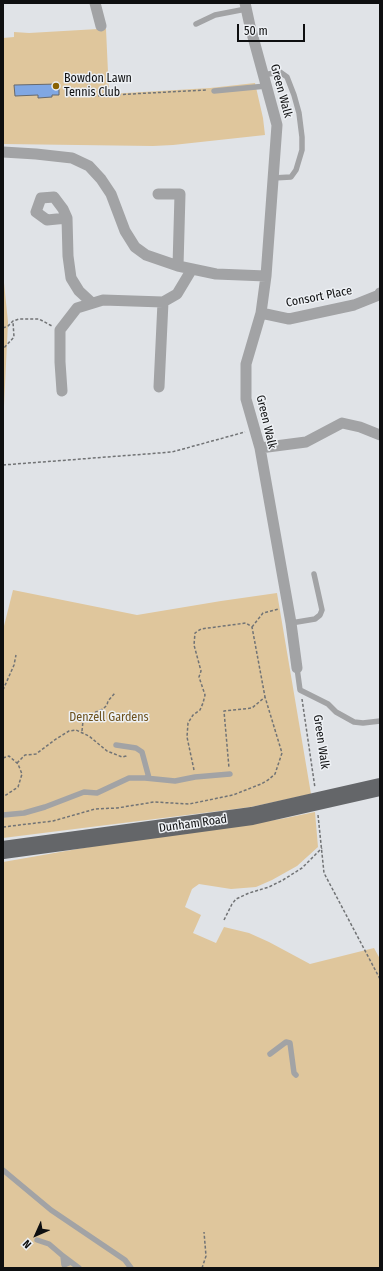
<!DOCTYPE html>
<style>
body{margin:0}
#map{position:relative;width:383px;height:1271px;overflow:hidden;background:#e0e3e7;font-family:"Fira Sans Condensed",sans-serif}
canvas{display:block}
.frame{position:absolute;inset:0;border:4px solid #0e0f10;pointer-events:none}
.north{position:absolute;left:16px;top:1215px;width:40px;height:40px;-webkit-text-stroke:3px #edf0f4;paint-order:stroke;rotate:225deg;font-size:11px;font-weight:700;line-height:16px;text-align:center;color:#0e0f10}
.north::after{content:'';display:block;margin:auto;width:14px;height:18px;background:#0e0f10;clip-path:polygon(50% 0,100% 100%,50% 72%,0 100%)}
.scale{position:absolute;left:237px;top:24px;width:68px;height:18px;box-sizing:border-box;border:2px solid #0e0f10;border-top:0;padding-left:5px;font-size:12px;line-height:14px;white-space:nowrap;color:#0e0f10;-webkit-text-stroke:3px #edf0f4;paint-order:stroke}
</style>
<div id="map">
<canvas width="383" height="1271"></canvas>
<div class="frame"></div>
<div class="north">N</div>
<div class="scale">50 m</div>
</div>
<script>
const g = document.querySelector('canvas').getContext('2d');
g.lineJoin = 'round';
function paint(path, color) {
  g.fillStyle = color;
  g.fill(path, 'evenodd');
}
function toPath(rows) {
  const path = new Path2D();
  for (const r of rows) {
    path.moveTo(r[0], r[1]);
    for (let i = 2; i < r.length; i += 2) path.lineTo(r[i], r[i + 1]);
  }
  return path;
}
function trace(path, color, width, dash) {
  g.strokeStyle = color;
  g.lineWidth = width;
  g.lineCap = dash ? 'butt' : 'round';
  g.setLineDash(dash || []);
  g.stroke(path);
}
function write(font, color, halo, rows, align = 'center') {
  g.font = font + ' "Fira Sans Condensed",sans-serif';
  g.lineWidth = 3;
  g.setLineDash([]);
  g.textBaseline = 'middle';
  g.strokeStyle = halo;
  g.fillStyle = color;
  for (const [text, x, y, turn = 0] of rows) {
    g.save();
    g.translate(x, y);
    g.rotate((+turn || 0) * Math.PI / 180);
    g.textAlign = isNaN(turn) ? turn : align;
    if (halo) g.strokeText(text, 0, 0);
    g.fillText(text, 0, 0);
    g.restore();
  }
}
paint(toPath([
 [98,29,106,29,109,94,210,88,255,83,263,118,265,135,173,145,153,146,3,144,3,38,14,37,14,32,29,33],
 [3,273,8,322,3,427],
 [13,590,137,615,221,601,277,593,311,794,251,807,3,838,3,630],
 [315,812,318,847,297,866,272,880,256,887,231,889,199,884,192,889,185,907,201,915,193,933,216,943,224,927,249,933,269,942,310,964,374,948,380,959,380,1268,3,1268,3,862,106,844,281,819]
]), '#dfc69c');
const building = toPath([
 [59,84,59,95,52,95,52,97,38,98,38,95,15,96,14,85,59,84]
]);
paint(building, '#80a7e3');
trace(building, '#67696c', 1);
trace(toPath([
 [93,96,206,90],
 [3,328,8,326,13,321,19,319,39,319,52,326],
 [3,352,3,349,14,337,13,322],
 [3,465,172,452,245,432],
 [252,627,263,613,279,609],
 [3,690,14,665,16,655],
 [302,699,315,788],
 [82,731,83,721,93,713,103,709,107,705,108,701,115,693],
 [3,758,9,756,18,764,22,774,18,787,3,797],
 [17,763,25,755,36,754,56,739,69,731,76,730,89,736,107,751,122,757,126,756,126,754],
 [194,770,187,737,188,723,193,715,200,710,203,703,205,695,199,677,201,671,194,645,195,633,201,629,246,623,252,627,265,697,252,708,224,711,229,768],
 [318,815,324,873,380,979],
 [3,827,53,821,95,809,117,808,154,802,189,804,233,795,261,784,268,780,275,774,282,753,265,697],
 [224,920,232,904,236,899,249,893,269,887,283,880,302,868,322,848],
 [202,1268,206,1256,204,1232]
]), '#717375', 1.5, [3, 2]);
trace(toPath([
 [196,24,215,15,246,9],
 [263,75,280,72,287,77,294,95,299,113,302,137,302,150,296,170,291,177,273,178],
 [214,91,266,86],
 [291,623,315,619,320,615,322,610,314,574],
 [297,668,300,690,328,704,336,712,354,722,363,723,380,721],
 [116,745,136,748,142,752,149,778],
 [3,815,24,813,45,807,84,792,97,793,129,778,145,778,175,781,195,777,230,774],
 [270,1054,286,1042,290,1043,294,1073,296,1075],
 [3,1170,51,1210,125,1260,131,1268],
 [37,1240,49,1244,63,1256,79,1268],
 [63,1256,64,1265,71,1262]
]), '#a2a3a5', 5.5);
trace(toPath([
 [95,3,101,26],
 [245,3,250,26,277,125,266,276,261,313,246,364,246,399,260,448,291,623,297,668],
 [3,152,36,154,72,158,89,166,101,179,111,194,125,231,135,247,146,255,178,266,216,274,266,276],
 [158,194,180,194,178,266],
 [67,218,47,220,36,212,41,198,54,197,63,209,67,218,68,256,71,278,79,291,92,303],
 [261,313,289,319,354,305,379,295,380,293],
 [159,387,163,302],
 [62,391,60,362,60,330,77,308,103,300,163,302,177,294,192,269],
 [260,448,306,442,342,423,360,427,380,435]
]), '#a2a3a5', 11);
trace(toPath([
 [3,850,252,816,380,787]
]), '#646669', 18);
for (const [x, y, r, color] of [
 [56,86,4,"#8a6202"]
]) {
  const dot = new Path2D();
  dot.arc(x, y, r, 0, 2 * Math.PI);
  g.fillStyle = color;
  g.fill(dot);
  trace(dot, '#edf0f4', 1.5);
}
write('12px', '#0e0f10', '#edf0f4', [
 ["Bowdon Lawn",64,79],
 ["Tennis Club",64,93]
], 'left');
write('12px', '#0e0f10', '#edf0f4', [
 ["Green Walk",281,91,75],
 ["Consort Place",319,297,-11],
 ["Green Walk",266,422,77],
 ["Green Walk",321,742,82],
 ["Dunham Road",193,824,-8]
]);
write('12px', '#6c511d', '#edf0f4', [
 ["Denzell Gardens",109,718]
]);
</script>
